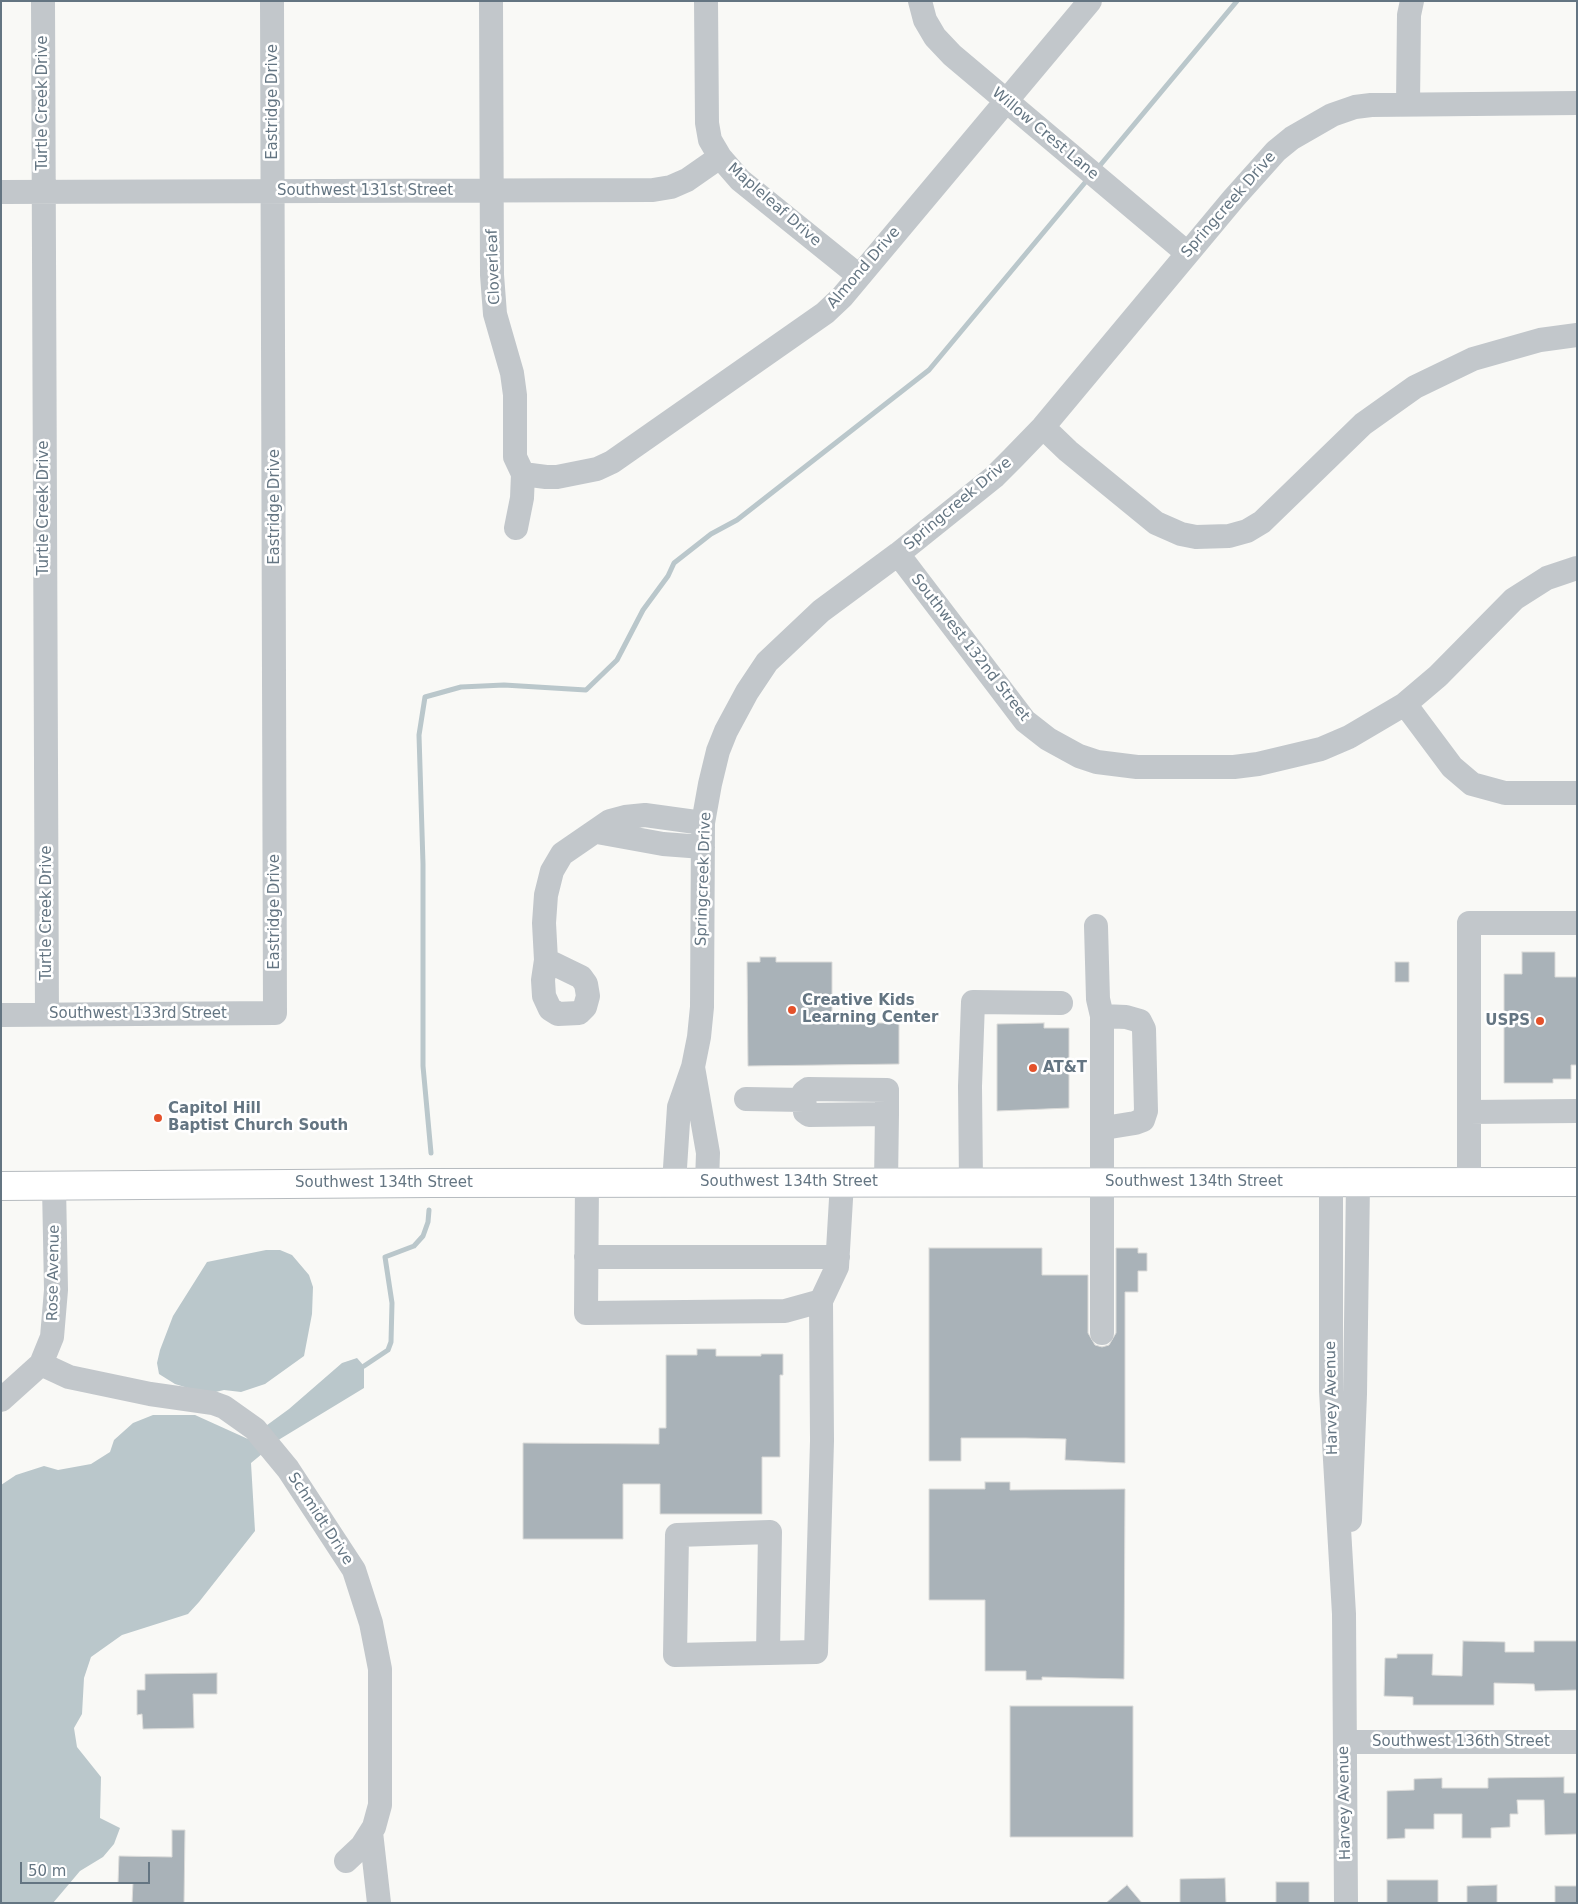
<!DOCTYPE html>
<style>
body{margin:0}
#map{position:relative;width:1578px;height:1904px;overflow:hidden;background:#f9f9f6;font-family:"DejaVu Sans",sans-serif}
canvas{display:block}
.frame{position:absolute;inset:0;border:2px solid #647582;pointer-events:none}
.scale{position:absolute;left:20px;top:1862px;width:130px;height:22px;box-sizing:border-box;border:2px solid #647582;border-top:0;padding-left:6px;font-size:15px;line-height:18px;white-space:nowrap;color:#647582;-webkit-text-stroke:4px #fff;paint-order:stroke}
</style>
<div id="map">
<canvas width="1578" height="1904"></canvas>
<div class="frame"></div>
<div class="scale">50 m</div>
</div>
<script>
const g = document.querySelector('canvas').getContext('2d');
g.lineJoin = 'round';
function paint(path, color) {
  g.fillStyle = color;
  g.fill(path, 'evenodd');
}
function toPath(rows) {
  const path = new Path2D();
  for (const r of rows) {
    path.moveTo(r[0], r[1]);
    for (let i = 2; i < r.length; i += 2) path.lineTo(r[i], r[i + 1]);
  }
  return path;
}
function trace(path, color, width, dash) {
  g.strokeStyle = color;
  g.lineWidth = width;
  g.lineCap = dash ? 'butt' : 'round';
  g.setLineDash(dash || []);
  g.stroke(path);
}
function write(font, color, halo, rows, align = 'center') {
  g.font = font + ' "DejaVu Sans",sans-serif';
  g.lineWidth = 5;
  g.setLineDash([]);
  g.textBaseline = 'middle';
  g.strokeStyle = halo;
  g.fillStyle = color;
  for (const [text, x, y, turn = 0] of rows) {
    g.save();
    g.translate(x, y);
    g.rotate((+turn || 0) * Math.PI / 180);
    g.textAlign = isNaN(turn) ? turn : align;
    if (halo) g.strokeText(text, 0, 0);
    g.fillText(text, 0, 0);
    g.restore();
  }
}
paint(toPath([
 [266,1250,280,1250,292,1255,309,1275,313,1287,312,1314,304,1356,265,1384,241,1392,224,1390,207,1394,175,1384,159,1374,157,1363,160,1350,173,1316,207,1262],
 [357,1358,364,1366,364,1388,280,1439,251,1463,255,1531,199,1602,188,1614,122,1635,91,1657,84,1678,82,1714,74,1728,77,1747,101,1777,100,1818,120,1828,114,1844,103,1857,80,1871,53,1903,1,1903,1,1485,16,1475,44,1466,58,1470,91,1464,110,1452,114,1440,133,1423,153,1415,195,1415,248,1439,289,1409,342,1363]
]), '#bac7cb');
trace(toPath([
 [1097,169,1237,1],
 [431,1153,423,1066,423,864,419,735,425,697,461,687,504,685,586,690,617,660,643,610,668,576,674,563,711,534,737,520,929,370,1088,179],
 [364,1366,388,1350,391,1342,392,1303,385,1257,414,1246,423,1236,428,1222,429,1210]
]), '#bac7cb', 5);
const building = toPath([
 [1522,952,1555,952,1555,977,1577,977,1577,1065,1571,1065,1571,1079,1553,1079,1553,1083,1504,1083,1504,974,1522,974,1522,952],
 [760,957,776,957,776,962,832,962,832,1023,899,1023,899,1064,748,1066,747,962,760,962,760,957],
 [1395,962,1409,962,1409,982,1395,982,1395,962],
 [1044,1023,1044,1028,1069,1028,1069,1108,997,1111,997,1024,1044,1023],
 [929,1248,1042,1248,1042,1275,1088,1275,1088,1333,1095,1345,1102,1347,1109,1345,1116,1333,1116,1248,1138,1248,1138,1253,1147,1253,1147,1271,1138,1271,1138,1292,1125,1292,1125,1463,1065,1460,1066,1439,1026,1438,961,1438,961,1461,929,1461,929,1248],
 [697,1349,716,1349,716,1356,761,1356,761,1354,783,1354,783,1375,780,1375,780,1457,762,1457,762,1514,660,1514,660,1484,623,1484,623,1539,523,1539,523,1443,659,1444,659,1428,666,1428,666,1355,697,1355,697,1349],
 [985,1482,1010,1482,1010,1490,1125,1489,1124,1679,1042,1677,1042,1680,1026,1680,1026,1671,985,1671,985,1600,929,1600,929,1489,985,1489,985,1482],
 [1463,1641,1505,1642,1505,1652,1534,1652,1534,1641,1577,1641,1577,1690,1535,1691,1534,1684,1494,1683,1494,1705,1413,1705,1413,1697,1384,1696,1385,1658,1397,1658,1397,1654,1433,1654,1432,1675,1462,1676,1463,1641],
 [217,1673,217,1694,193,1694,194,1728,143,1729,142,1714,137,1715,137,1690,145,1690,145,1674,217,1673],
 [1010,1706,1133,1706,1133,1837,1010,1837,1010,1706],
 [1564,1777,1564,1793,1577,1793,1577,1834,1545,1835,1544,1800,1517,1800,1518,1814,1510,1814,1510,1827,1491,1828,1491,1838,1462,1838,1462,1814,1434,1814,1434,1829,1405,1829,1405,1838,1387,1839,1387,1791,1414,1790,1414,1779,1442,1778,1442,1788,1488,1788,1488,1778,1564,1777],
 [172,1830,185,1830,184,1903,132,1903,133,1883,118,1883,119,1856,172,1857,172,1830],
 [1225,1878,1226,1903,1180,1903,1180,1879,1225,1878],
 [1387,1880,1438,1880,1438,1903,1387,1903,1387,1880],
 [1276,1882,1309,1882,1309,1903,1276,1903,1276,1882],
 [1127,1885,1142,1903,1106,1903,1127,1885],
 [1497,1885,1497,1903,1467,1903,1467,1886,1497,1885],
 [1555,1886,1577,1886,1577,1903,1555,1903,1555,1886]
]);
paint(building, '#a9b2b8');
trace(building, '#dbdbd9', 1);
const major = toPath([
 [1,1186,432,1183,1577,1182]
]);
trace(major, '#b6bbbf', 30);
trace(toPath([
 [43,1,47,1014],
 [491,1,492,275,495,314,512,373,515,395,515,457,523,474,522,498,516,528],
 [706,1,707,123,710,140,720,157,740,180,859,276],
 [920,1,925,20,935,37,952,55,1187,253],
 [1408,104,1409,15,1412,1],
 [1,192,653,190,671,187,687,180,720,157],
 [1043,427,1068,451,1156,523,1181,534,1196,537,1229,536,1247,531,1262,522,1363,424,1415,387,1473,359,1540,340,1577,335],
 [523,474,546,477,557,477,597,469,612,462,825,313,842,297,1090,1],
 [898,554,1025,721,1048,739,1079,756,1097,762,1137,767,1234,767,1258,764,1321,749,1349,737,1405,704,1438,676,1514,599,1547,578,1577,568],
 [1405,704,1452,767,1472,784,1505,793,1577,793],
 [597,832,663,844,703,847],
 [1096,926,1098,999,1102,1016,1102,1333],
 [546,960,581,977,586,984,588,996,585,1007,579,1013,558,1014,550,1009,544,996,543,980,546,960,544,923,546,895,552,871,562,854,610,821,625,817,645,815,703,823],
 [1,1015,275,1013,272,1],
 [1102,1016,1126,1017,1140,1021,1144,1029,1146,1111,1143,1120,1135,1123,1104,1128],
 [693,1067,708,1153,707,1182],
 [746,1099,804,1100],
 [1469,1112,1577,1111],
 [886,1182,887,1114,887,1090,808,1089,804,1092,805,1112,809,1115,887,1114],
 [971,1182,970,1086,973,1002,1061,1003],
 [1331,1182,1331,1391,1344,1614,1346,1903],
 [1469,1182,1469,923,1577,923],
 [587,1183,586,1313,785,1311,821,1301],
 [674,1183,679,1107,693,1067,699,1037,702,1007,703,823,710,784,718,751,726,731,747,692,767,662,821,611,898,554,994,477,1013,458,1043,427,1234,198,1276,151,1292,138,1332,115,1355,107,1371,105,1577,103],
 [586,1257,838,1257],
 [41,1364,69,1377,150,1394,213,1403,224,1407,255,1429,288,1469,354,1570,371,1623,380,1669,380,1805,374,1827,362,1846,346,1861],
 [1,1400,41,1364,52,1337,56,1290,54,1186],
 [1350,1520,1355,1394,1358,1183],
 [768,1653,770,1532,677,1535,675,1655,768,1653,816,1652,822,1441,821,1301,837,1267,842,1182],
 [1345,1742,1577,1742],
 [371,1832,379,1903]
]), '#c2c7cb', 24);
trace(major, '#fff', 28);
for (const [x, y, r, color] of [
 [792,1010,5,"#e4522b"],
 [1540,1021,5,"#e4522b"],
 [1033,1068,5,"#e4522b"],
 [158,1118,5,"#e4522b"]
]) {
  const dot = new Path2D();
  dot.arc(x, y, r, 0, 2 * Math.PI);
  g.fillStyle = color;
  g.fill(dot);
  trace(dot, '#fff', 2);
}
write('15px', '#647582', '#fff', [
 ["Eastridge Drive",273,102,-90],
 ["Turtle Creek Drive",43,103,-90],
 ["Willow Crest Lane",1045,134,40],
 ["Southwest 131st Street",365,191],
 ["Mapleleaf Drive",774,205,41],
 ["Springcreek Drive",1229,205,-49],
 ["Cloverleaf",494,267,-92],
 ["Almond Drive",864,268,-49],
 ["Springcreek Drive",958,504,-40],
 ["Eastridge Drive",275,507,-90],
 ["Turtle Creek Drive",44,508,-90],
 ["Southwest 132nd Street",970,648,52],
 ["Springcreek Drive",704,879,-88],
 ["Eastridge Drive",275,912,-90],
 ["Turtle Creek Drive",47,913,-90],
 ["Southwest 133rd Street",138,1014],
 ["Southwest 134th Street",789,1182],
 ["Southwest 134th Street",1194,1182],
 ["Southwest 134th Street",384,1183],
 ["Rose Avenue",54,1273,-89],
 ["Harvey Avenue",1332,1398,-91],
 ["Schmidt Drive",320,1519,57],
 ["Southwest 136th Street",1461,1742],
 ["Harvey Avenue",1345,1803,-91]
]);
write('bold 15px', '#647582', '#fff', [
 ["Creative Kids",802,1001],
 ["Learning Center",802,1018],
 ["USPS",1530,1021,"right"],
 ["AT&T",1043,1068],
 ["Capitol Hill",168,1109],
 ["Baptist Church South",168,1126]
], 'left');
</script>
